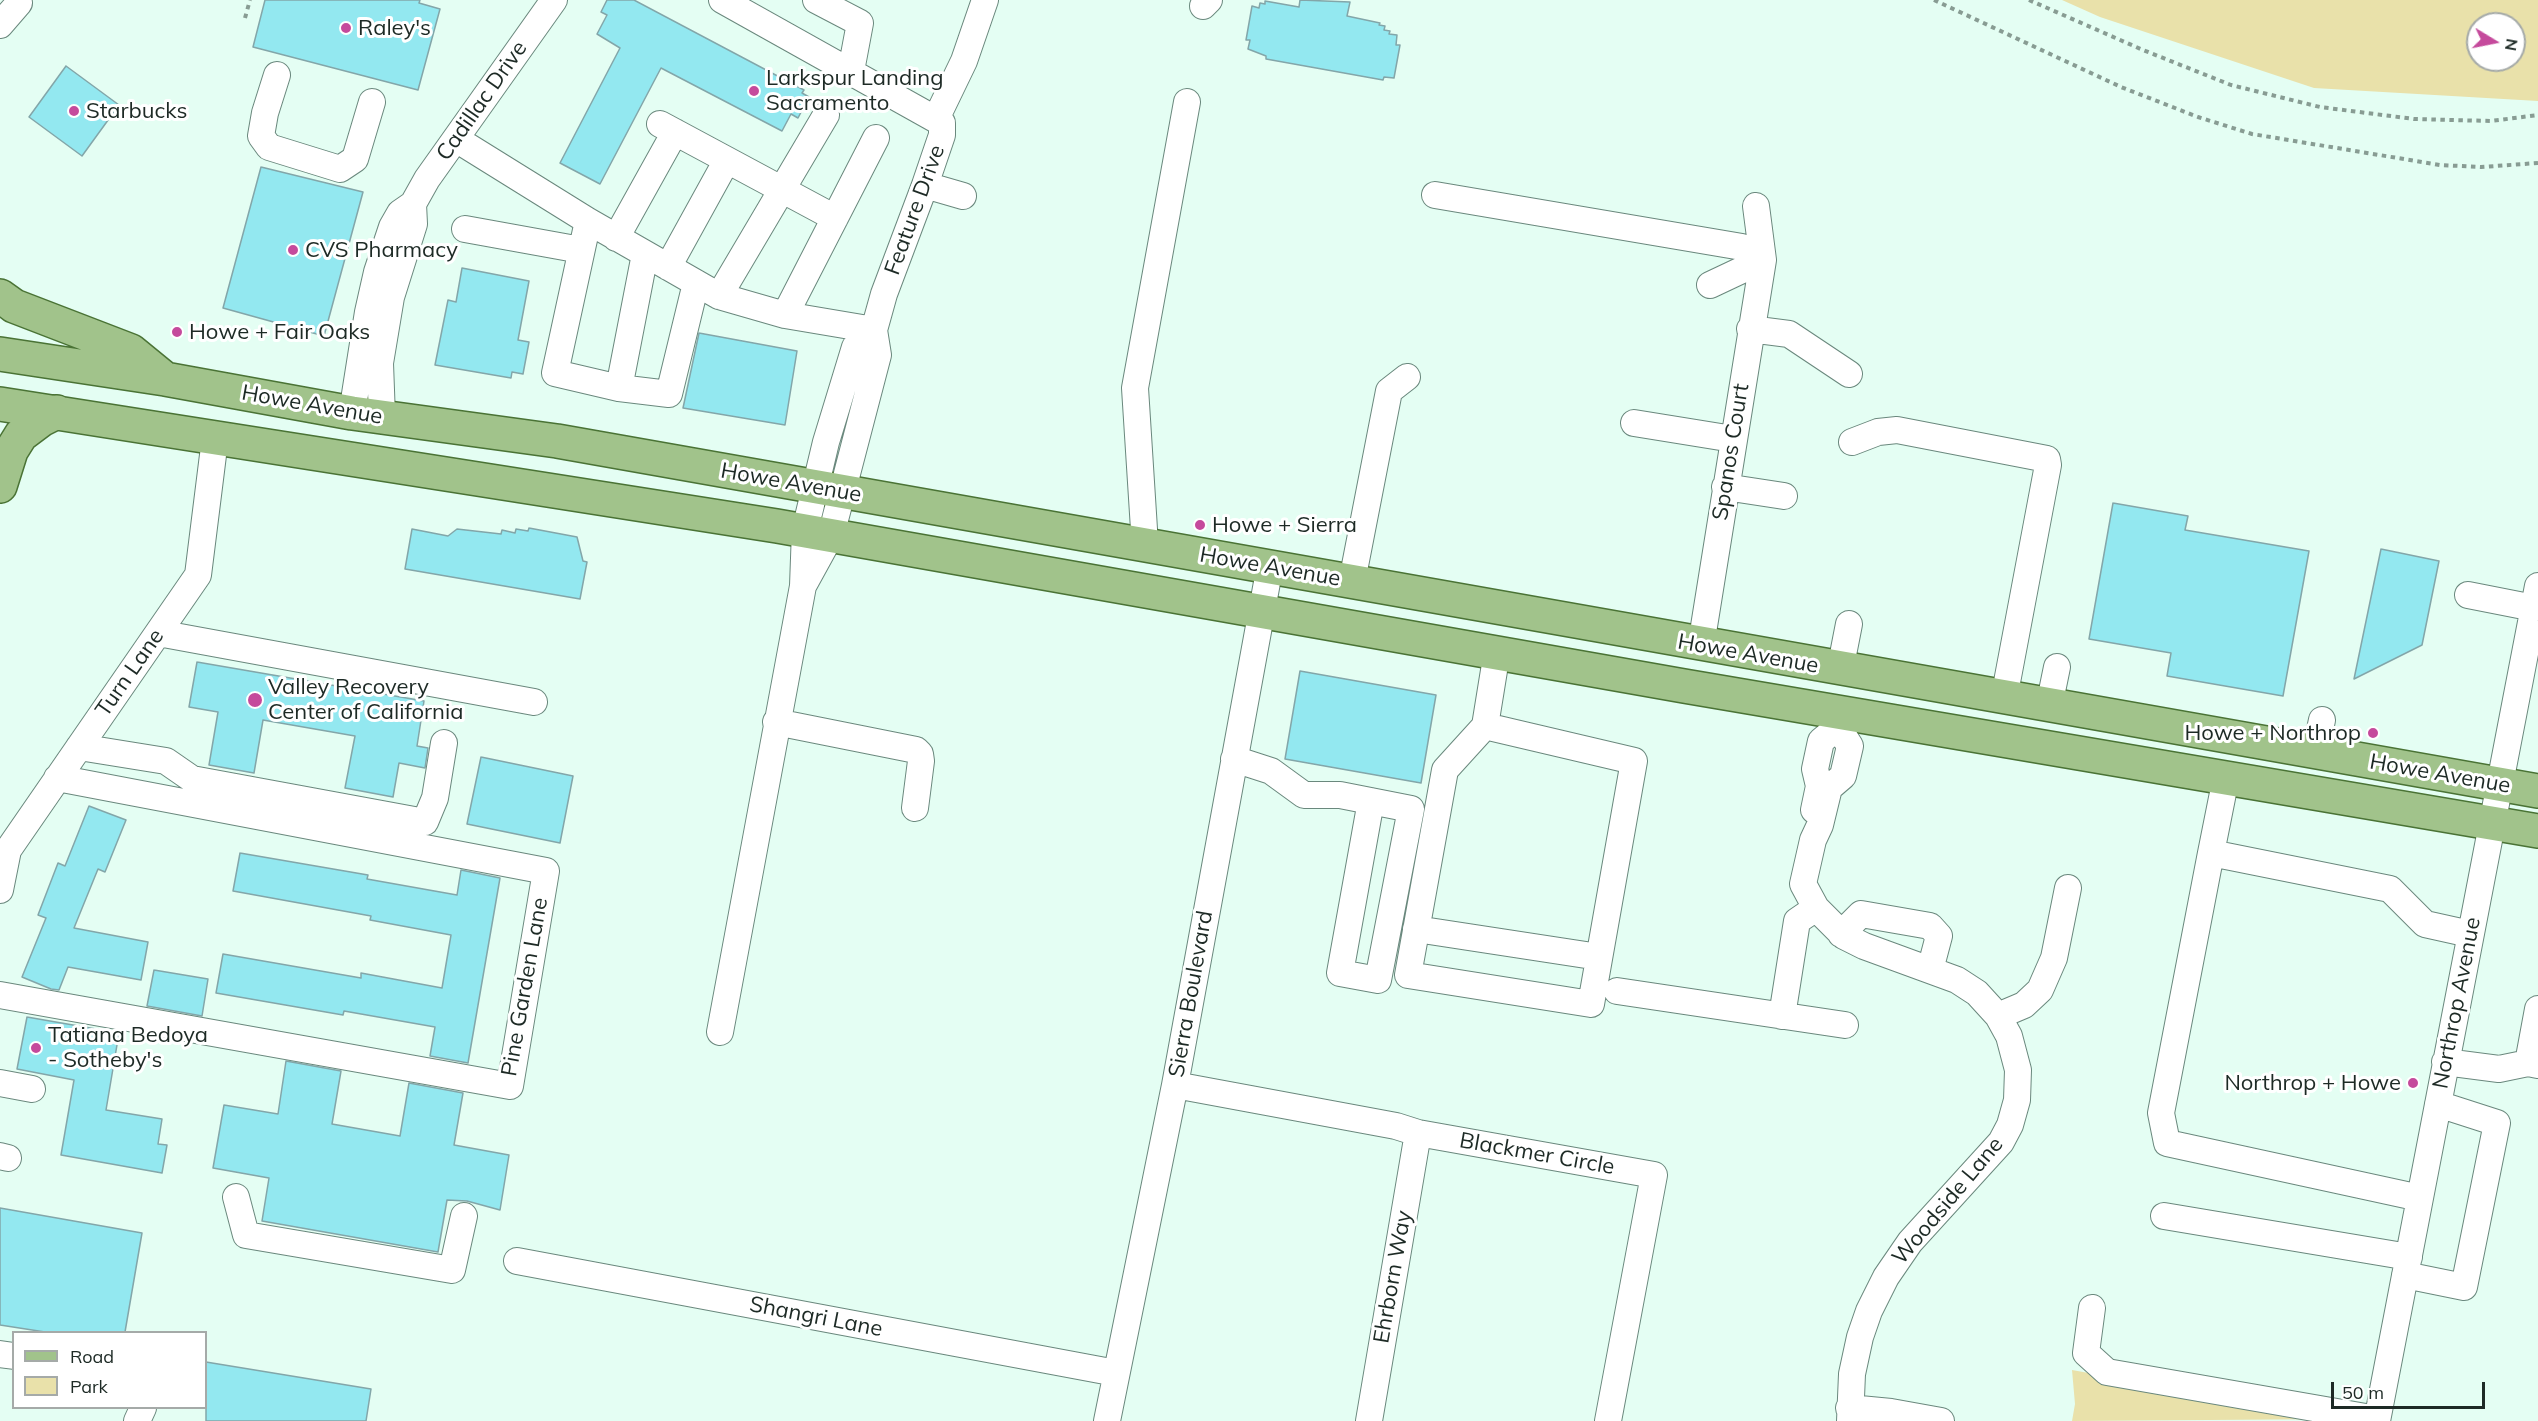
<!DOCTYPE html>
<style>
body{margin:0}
#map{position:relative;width:2538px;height:1421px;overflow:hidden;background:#e4fef3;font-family:Mulish,sans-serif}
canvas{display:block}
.legend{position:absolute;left:12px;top:1331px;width:195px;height:78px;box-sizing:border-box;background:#fff;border:2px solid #a5aaa8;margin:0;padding:8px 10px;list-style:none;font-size:18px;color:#1d2a25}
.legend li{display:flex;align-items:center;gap:12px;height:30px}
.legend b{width:30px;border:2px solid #a5aaa8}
.north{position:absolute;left:2466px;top:12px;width:60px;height:60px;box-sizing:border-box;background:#fff;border:2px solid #a5aaa8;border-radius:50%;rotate:100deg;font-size:16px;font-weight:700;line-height:24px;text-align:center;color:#1d2a25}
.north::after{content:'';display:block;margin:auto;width:21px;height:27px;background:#c54a9c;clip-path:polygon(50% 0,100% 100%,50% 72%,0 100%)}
.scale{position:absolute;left:2331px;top:1382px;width:154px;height:27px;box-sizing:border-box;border:3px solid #1d2a25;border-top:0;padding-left:8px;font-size:18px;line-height:21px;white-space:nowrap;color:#1d2a25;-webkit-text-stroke:4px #fff;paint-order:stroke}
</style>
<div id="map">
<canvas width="2538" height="1421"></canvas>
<ul class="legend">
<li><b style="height:8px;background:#a1c38b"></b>Road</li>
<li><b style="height:16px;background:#e9e1aa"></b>Park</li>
</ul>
<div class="north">N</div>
<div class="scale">50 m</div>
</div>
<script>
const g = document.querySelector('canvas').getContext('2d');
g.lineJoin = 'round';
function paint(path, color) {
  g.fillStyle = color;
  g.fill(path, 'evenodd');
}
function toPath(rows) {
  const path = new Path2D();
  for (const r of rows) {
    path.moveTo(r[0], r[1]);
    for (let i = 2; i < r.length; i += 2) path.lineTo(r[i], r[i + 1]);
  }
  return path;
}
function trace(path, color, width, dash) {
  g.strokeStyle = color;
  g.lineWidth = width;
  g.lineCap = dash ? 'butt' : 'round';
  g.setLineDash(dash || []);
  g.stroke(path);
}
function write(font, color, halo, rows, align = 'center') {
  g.font = font + ' Mulish,sans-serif';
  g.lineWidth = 6;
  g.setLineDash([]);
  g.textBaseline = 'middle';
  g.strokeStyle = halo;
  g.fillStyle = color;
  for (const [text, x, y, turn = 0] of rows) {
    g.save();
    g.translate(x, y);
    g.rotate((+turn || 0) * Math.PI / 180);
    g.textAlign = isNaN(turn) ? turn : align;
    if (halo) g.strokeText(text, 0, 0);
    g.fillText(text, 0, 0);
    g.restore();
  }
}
paint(toPath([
 [2062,0,2538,0,2538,101,2314,88,2100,17],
 [2478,24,2514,24,2514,60,2478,60],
 [2072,1370,2344,1419,2072,1421,2075,1404]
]), '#e9e1aa');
const building = toPath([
 [265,0,420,0,419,3,440,9,418,90,253,47,265,0],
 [607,0,634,0,804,90,802,93,809,97,798,118,791,114,782,131,661,68,600,184,560,163,620,48,597,34,607,15,601,12,607,0],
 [1300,0,1350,2,1347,16,1380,23,1379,25,1385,26,1384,30,1390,31,1389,34,1397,35,1396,45,1400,45,1394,78,1384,77,1383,80,1266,59,1266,56,1248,49,1250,40,1246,40,1252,6,1259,8,1260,3,1265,4,1265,1,1299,7,1300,0],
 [66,66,119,105,82,156,29,117,66,66],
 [261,167,363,192,324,336,223,308,261,167],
 [462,268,529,281,518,340,529,342,523,374,512,372,511,378,435,365,448,300,456,302,462,268],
 [699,333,797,351,785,425,683,408,699,333],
 [2113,503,2188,516,2185,530,2309,551,2283,696,2167,676,2171,653,2089,639,2113,503],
 [529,528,577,537,583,561,587,562,580,599,405,569,412,529,448,536,457,529,501,534,502,530,515,533,516,529,528,531,529,528],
 [2381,549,2439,561,2422,645,2354,679,2381,549],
 [197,662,424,701,417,746,428,748,425,768,399,763,393,797,345,788,355,736,263,720,254,773,209,765,218,712,189,707,197,662],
 [1300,671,1436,695,1421,783,1285,759,1300,671],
 [481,757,573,776,560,843,467,824,481,757],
 [89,806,126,820,105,872,98,869,74,928,148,942,141,980,68,967,59,990,51,989,22,977,46,918,38,915,58,863,65,866,89,806],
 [240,853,368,875,367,879,457,895,461,870,500,878,468,1063,430,1056,435,1027,344,1011,343,1015,216,993,223,954,361,978,361,973,442,988,451,935,370,920,371,916,233,891,240,853],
 [154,970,208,979,202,1016,147,1006,154,970],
 [27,1017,119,1033,106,1110,162,1119,158,1144,167,1145,162,1173,61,1155,74,1080,17,1069,27,1017],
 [286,1061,341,1071,332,1124,400,1136,409,1083,463,1093,454,1145,509,1155,500,1210,467,1201,447,1200,438,1252,262,1221,269,1178,213,1168,224,1105,278,1114,286,1061],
 [0,1208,142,1233,125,1332,45,1332,0,1325,0,1208],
 [206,1362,371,1389,366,1421,206,1421,206,1362]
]);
paint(building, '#93e8f0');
trace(building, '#83a6a9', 1.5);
const minor = toPath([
 [722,0,942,123,942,135,925,185,884,294,874,330,878,355,831,535,803,586],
 [816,0,860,23,851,71],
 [1203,6,1209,0],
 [0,25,19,3],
 [277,75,265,113,261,136,269,147,340,169,355,159,372,102],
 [936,119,964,61,985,0],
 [660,124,835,218],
 [456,139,588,221,719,296,785,315,874,330],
 [925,185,963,196],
 [1435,195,1742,247,1763,260],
 [588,221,555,373,619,388,669,394,696,283],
 [465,229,581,250],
 [616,238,675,132],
 [668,267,727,160],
 [1710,285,1763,260],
 [719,296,826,115],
 [785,315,876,138],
 [1750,329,1789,334,1849,374],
 [619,388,645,254],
 [352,413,368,312,377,272,392,227,400,213,413,204,427,179,554,0],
 [382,417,380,363,391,297,414,224,413,204],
 [1634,423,1733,439],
 [1852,442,1878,432,1897,430,2047,459,2048,465,2004,698],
 [1725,487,1784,496],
 [1145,545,1135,388,1187,102],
 [1352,581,1389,391,1407,377],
 [2468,595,2534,608],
 [158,633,534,702],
 [1701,645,1763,260,1756,206],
 [1840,670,1849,624],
 [2049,706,2057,667],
 [776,722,916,750,920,754,921,761,915,808],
 [1485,726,1445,770,1408,975,1591,1004,1634,761,1485,726,1497,652],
 [1838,727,1850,746,1843,776,1829,788,1820,825,1813,840,1803,884,1816,908,1844,936,1864,946,1957,980,1977,993,1998,1016,2009,1036,2018,1070,2017,1100,2010,1125,2001,1142,1910,1242,1886,1277,1869,1311,1860,1337,1852,1374,1850,1421],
 [79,747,166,761,192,779,425,822,435,798,444,743],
 [2315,753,2322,720],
 [1234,759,1271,771,1304,795,1340,795,1411,809,1378,980,1340,973,1371,801],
 [1814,810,1819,786,1815,769,1821,741,1838,727,1840,712],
 [2211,853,2226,778],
 [0,890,8,850,198,575,215,439],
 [1416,929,1599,957],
 [1841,934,1861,914,1930,926,1939,936,1930,970],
 [1617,991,1845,1025],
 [0,995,510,1086,546,871,57,778],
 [2538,1009,2528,1063,2538,1065],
 [1782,1016,1797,921,1816,908],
 [1998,1016,2024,1005,2040,990,2054,958,2068,888],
 [720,1032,803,586,805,530,826,442,855,347,874,330],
 [2445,1062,2499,1069,2538,1061],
 [0,1083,32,1089],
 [1175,1085,1396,1126,1418,1133,1654,1175,1608,1421],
 [0,1156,8,1158],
 [236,1197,246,1235,452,1270,464,1216],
 [2420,1198,2167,1143,2161,1113,2211,853,2390,889,2425,924,2470,934],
 [2164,1216,2409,1257],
 [517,1261,1116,1373],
 [2405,1275,2464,1287,2497,1123,2438,1104],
 [2092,1308,2086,1353,2107,1372,2377,1419],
 [0,1354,14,1356],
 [1849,1408,1891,1412,1941,1421],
 [137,1421,143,1408],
 [1107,1421,1175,1085,1270,566],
 [1369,1421,1418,1133],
 [2377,1421,2538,586]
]);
const major = toPath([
 [0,296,14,306,131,351,164,378],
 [0,354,165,379,352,413,557,441,2538,791],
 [0,404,777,526,1684,686,2538,831],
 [0,486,11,451,21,435,41,420,57,412]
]);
trace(minor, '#6a887d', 28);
trace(major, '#4a7335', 36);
trace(toPath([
 [1934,0,2121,87,2198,117,2252,134,2440,165,2481,167,2538,163],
 [2029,0,2143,50,2231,85,2320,107,2414,119,2491,121,2538,115],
 [245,18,250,0]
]), '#889c93', 4, [4.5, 4.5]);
trace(minor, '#fff', 26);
trace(major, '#a1c38b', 33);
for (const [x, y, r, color] of [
 [346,28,6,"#c54a9c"],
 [754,91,6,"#c54a9c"],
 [74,111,6,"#c54a9c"],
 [293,250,6,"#c54a9c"],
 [177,332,6,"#c54a9c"],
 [1200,525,6,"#c54a9c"],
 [255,700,8,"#c54a9c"],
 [2373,733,6,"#c54a9c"],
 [36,1048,6,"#c54a9c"],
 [2413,1083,6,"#c54a9c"]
]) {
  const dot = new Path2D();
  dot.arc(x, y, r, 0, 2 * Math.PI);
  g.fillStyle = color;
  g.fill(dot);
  trace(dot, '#fff', 2);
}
write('22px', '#1d2a25', '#fff', [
 ["Raley's",358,28],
 ["Larkspur Landing",766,78],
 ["Sacramento",766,103],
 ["Starbucks",86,111],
 ["CVS Pharmacy",305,250],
 ["Howe + Fair Oaks",189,332],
 ["Howe + Sierra",1212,525],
 ["Valley Recovery",268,687],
 ["Center of California",268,712],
 ["Howe + Northrop",2361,733,"right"],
 ["Tatiana Bedoya",48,1035],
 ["- Sotheby's",48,1060],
 ["Northrop + Howe",2401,1083,"right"]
], 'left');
write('22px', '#1d2a25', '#fff', [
 ["Cadillac Drive",482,101,-55],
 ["Feature Drive",915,210,-70],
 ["Howe Avenue",312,405,10],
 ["Spanos Court",1731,452,-81],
 ["Howe Avenue",791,483,10],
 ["Howe Avenue",1270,567,10],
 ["Howe Avenue",1748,654,10],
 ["Turn Lane",130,673,-55],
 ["Howe Avenue",2440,774,10],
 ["Pine Garden Lane",525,987,-80],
 ["Sierra Boulevard",1191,994,-80],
 ["Northrop Avenue",2457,1003,-79],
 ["Blackmer Circle",1537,1154,10],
 ["Woodside Lane",1948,1201,-50],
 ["Ehrborn Way",1393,1277,-80],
 ["Shangri Lane",816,1317,11]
]);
</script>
